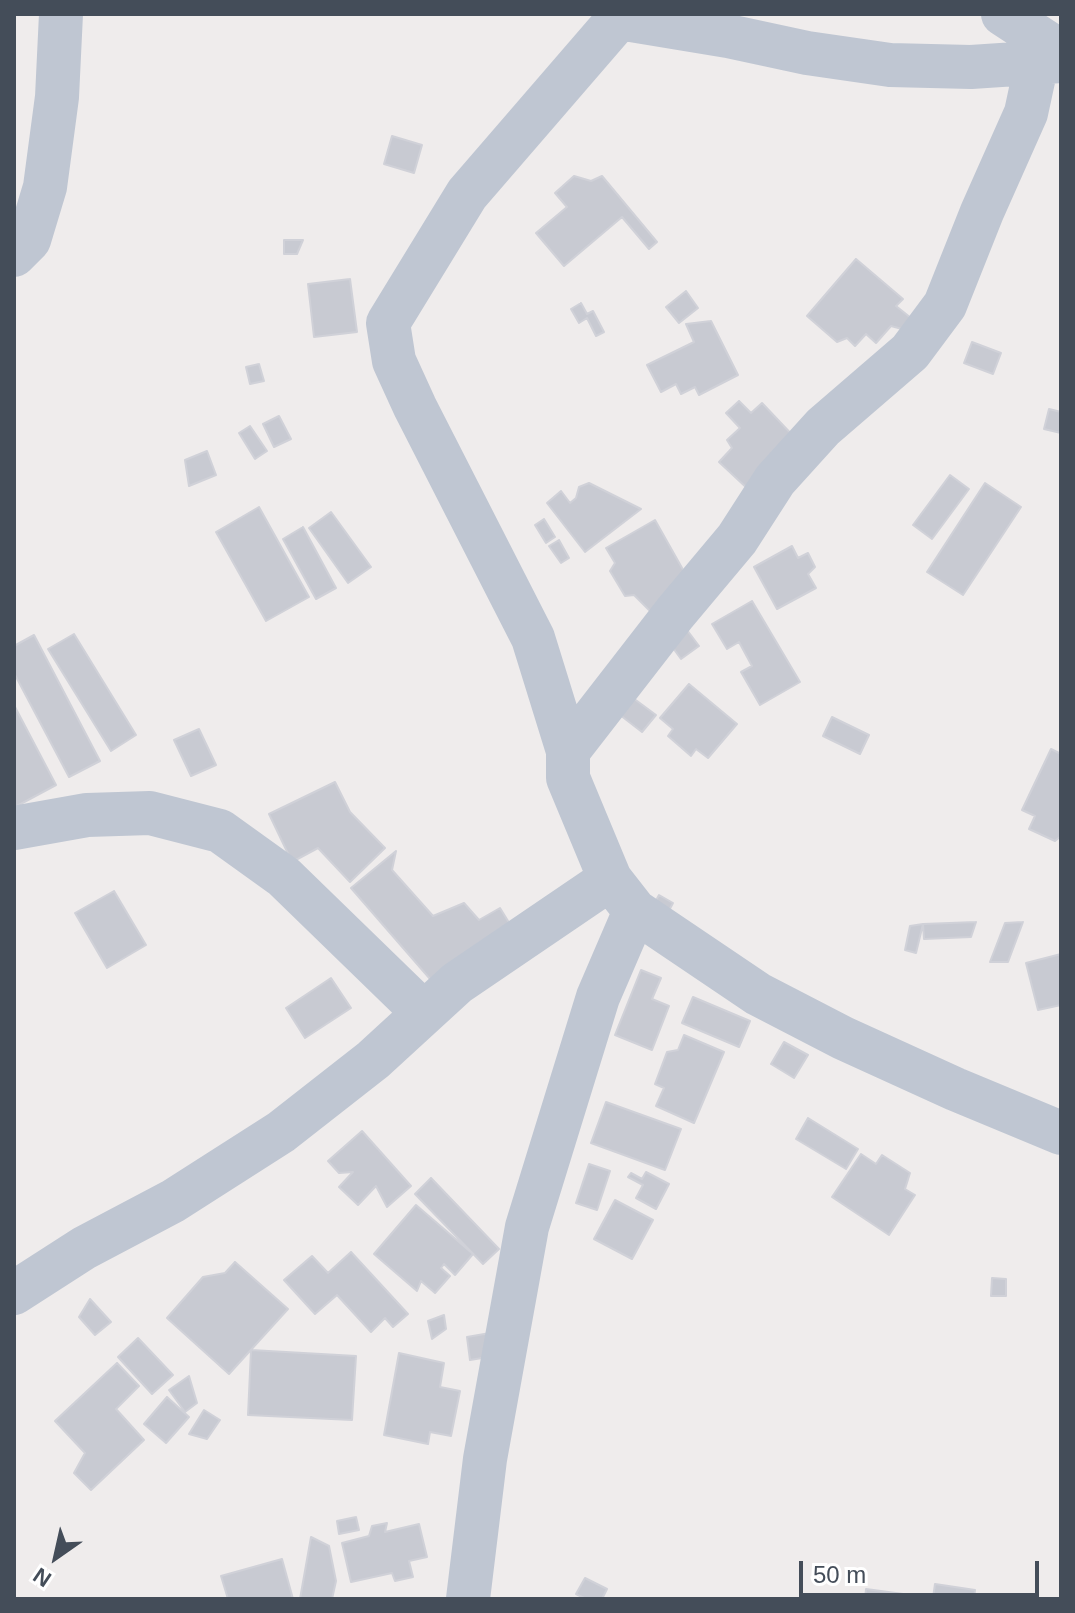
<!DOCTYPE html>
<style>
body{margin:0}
#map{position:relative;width:1075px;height:1613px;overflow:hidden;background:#efecec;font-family:Arial,sans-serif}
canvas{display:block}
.frame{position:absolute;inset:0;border:16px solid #444d59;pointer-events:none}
.north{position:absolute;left:16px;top:1517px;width:80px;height:80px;-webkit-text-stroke:6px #fff;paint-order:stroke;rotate:214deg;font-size:22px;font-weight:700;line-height:32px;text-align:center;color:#444d59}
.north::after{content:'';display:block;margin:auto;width:28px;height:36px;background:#444d59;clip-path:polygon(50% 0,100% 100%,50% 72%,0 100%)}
.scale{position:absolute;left:799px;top:1561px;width:240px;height:36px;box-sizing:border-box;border:4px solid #444d59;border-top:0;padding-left:10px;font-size:24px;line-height:28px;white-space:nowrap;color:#444d59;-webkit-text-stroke:6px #fff;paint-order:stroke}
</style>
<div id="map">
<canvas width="1075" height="1613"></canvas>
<div class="frame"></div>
<div class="north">N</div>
<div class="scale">50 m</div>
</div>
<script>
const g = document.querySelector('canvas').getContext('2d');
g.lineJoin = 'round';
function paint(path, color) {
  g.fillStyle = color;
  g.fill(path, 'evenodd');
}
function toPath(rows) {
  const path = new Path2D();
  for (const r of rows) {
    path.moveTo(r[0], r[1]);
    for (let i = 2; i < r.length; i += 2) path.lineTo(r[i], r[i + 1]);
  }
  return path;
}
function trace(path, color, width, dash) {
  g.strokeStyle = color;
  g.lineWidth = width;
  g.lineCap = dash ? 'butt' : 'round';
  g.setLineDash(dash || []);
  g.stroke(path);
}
const building = toPath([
 [392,136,422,145,414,173,384,164,392,136],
 [574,176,591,181,602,176,657,242,649,249,622,217,564,266,536,233,567,207,555,193,574,176],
 [284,240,303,240,297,254,284,254,284,240],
 [856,259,903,299,896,306,911,318,902,329,891,326,876,343,866,334,855,346,847,338,837,342,807,316,856,259],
 [350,279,357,332,314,337,308,284,350,279],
 [686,291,698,308,679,323,666,307,686,291],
 [581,303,587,314,593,311,604,332,596,336,587,318,579,323,571,309,581,303],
 [711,321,738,375,699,395,695,387,681,394,676,384,661,392,647,365,694,342,686,324,711,321],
 [972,342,1001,353,993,374,964,363,972,342],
 [259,364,264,381,250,384,246,367,259,364],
 [739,401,751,413,762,403,798,441,749,490,719,462,732,448,727,440,740,428,726,413,739,401],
 [1049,409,1061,412,1061,433,1044,429,1049,409],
 [279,416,291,439,274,447,263,424,279,416],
 [250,426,267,451,255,459,239,433,250,426],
 [207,451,216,475,189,486,185,460,207,451],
 [950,475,969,489,932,539,913,525,950,475],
 [589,483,641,509,585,552,547,503,561,491,570,503,576,498,579,487,589,483],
 [985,483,1021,507,963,595,927,572,985,483],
 [259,507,309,597,266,621,216,532,259,507],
 [331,512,371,567,348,583,309,528,331,512],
 [544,519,555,537,546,543,535,525,544,519],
 [655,520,686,575,652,613,634,595,625,596,610,571,615,563,606,548,655,520],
 [303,527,336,588,316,599,283,539,303,527],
 [559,540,569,558,561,563,549,546,559,540],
 [792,546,798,558,808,553,815,567,808,574,816,588,777,609,754,567,792,546],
 [752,601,800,682,760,705,741,672,752,666,739,642,727,649,712,624,752,601],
 [687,630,699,646,681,659,673,648,687,630],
 [74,634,136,735,111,751,48,649,74,634],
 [34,635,100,761,69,777,14,673,14,646,34,635],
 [689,684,737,724,708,758,696,749,691,756,668,736,673,729,660,718,689,684],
 [633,698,656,715,642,732,620,715,633,698],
 [14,705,56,785,15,807,14,805,14,705],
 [832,717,869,735,860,754,823,736,832,717],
 [199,729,216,765,191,776,174,740,199,729],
 [1051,749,1061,754,1061,836,1055,841,1029,829,1035,816,1022,810,1051,749],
 [335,782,350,812,385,848,350,882,318,848,292,862,269,814,335,782],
 [396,851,392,870,433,916,464,903,479,920,500,908,516,934,437,987,351,888,396,851],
 [114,891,146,945,107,968,75,913,114,891],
 [659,895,673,903,665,918,650,911,659,895],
 [976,922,971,937,924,939,923,924,976,922],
 [1023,922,1008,962,990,962,1005,923,1023,922],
 [923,924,916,953,905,950,910,926,923,924],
 [1061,954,1061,1005,1038,1010,1026,963,1061,954],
 [641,970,661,978,652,999,669,1006,652,1050,615,1035,641,970],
 [331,978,351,1008,305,1038,286,1008,331,978],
 [693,997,750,1021,739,1047,682,1023,693,997],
 [684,1035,724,1052,694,1123,656,1106,664,1088,655,1084,667,1052,678,1050,684,1035],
 [784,1042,808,1055,794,1078,771,1064,784,1042],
 [606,1102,681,1129,665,1170,591,1143,606,1102],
 [808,1118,858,1149,846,1169,796,1139,808,1118],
 [362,1131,411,1186,387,1207,376,1186,358,1205,339,1187,353,1172,339,1173,328,1161,362,1131],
 [861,1154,876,1164,882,1155,910,1173,905,1189,915,1195,889,1235,832,1197,861,1154],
 [589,1164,610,1171,597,1210,576,1203,589,1164],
 [646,1172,669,1184,656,1209,636,1198,643,1185,628,1177,631,1173,642,1179,646,1172],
 [431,1178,499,1249,483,1264,415,1194,431,1178],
 [615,1200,653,1220,632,1259,594,1239,615,1200],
 [416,1205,473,1254,455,1275,444,1264,441,1268,450,1276,435,1293,421,1281,417,1291,374,1254,416,1205],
 [351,1252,408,1314,393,1327,385,1318,371,1332,337,1295,315,1314,284,1280,312,1256,328,1273,351,1252],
 [235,1262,288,1309,229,1374,167,1318,203,1277,225,1273,235,1262],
 [992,1278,1006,1279,1006,1296,991,1296,992,1278],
 [90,1299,111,1322,95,1335,79,1317,90,1299],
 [444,1315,446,1329,432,1339,428,1321,444,1315],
 [490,1333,494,1356,470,1360,467,1337,490,1333],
 [138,1338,173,1375,152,1394,118,1357,138,1338],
 [251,1350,356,1356,352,1420,248,1415,251,1350],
 [399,1353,444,1363,440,1387,460,1391,451,1436,430,1432,428,1444,384,1435,399,1353],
 [117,1363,139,1386,116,1409,144,1440,91,1490,74,1473,85,1453,55,1421,117,1363],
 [189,1376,197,1403,185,1412,169,1390,189,1376],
 [167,1397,189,1417,166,1443,144,1424,167,1397],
 [204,1410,220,1420,207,1439,189,1434,204,1410],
 [356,1517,359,1530,339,1534,337,1521,356,1517],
 [387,1523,385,1532,419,1524,427,1557,409,1561,413,1577,395,1581,392,1573,351,1582,342,1543,369,1536,372,1526,387,1523],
 [311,1537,329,1546,336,1581,332,1599,300,1599,311,1537],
 [282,1559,293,1599,228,1599,221,1576,282,1559],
 [585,1578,607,1589,602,1599,586,1599,576,1594,585,1578],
 [935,1584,975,1590,974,1599,865,1599,866,1589,933,1598,935,1584]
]);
paint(building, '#c8cad2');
trace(building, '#d0d1d8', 2);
trace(toPath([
 [619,14,619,18,467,194,388,323,394,361,415,407,533,638,568,751,568,778,610,879,635,911],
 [1003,14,1061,52],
 [619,18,728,36,807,53,890,65,971,67,1061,61],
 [14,255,29,240,45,187,57,97,61,14],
 [568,751,675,613,737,539,775,480,823,427,910,352,945,305,982,212,1026,113,1037,62],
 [14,828,87,815,150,813,220,831,284,877,424,1013],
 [14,1293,84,1248,173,1201,281,1132,373,1060,457,983,610,879],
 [468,1599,485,1459,527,1227,598,997,635,911,758,994,843,1038,955,1089,1061,1133]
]), '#bfc6d2', 44);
</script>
